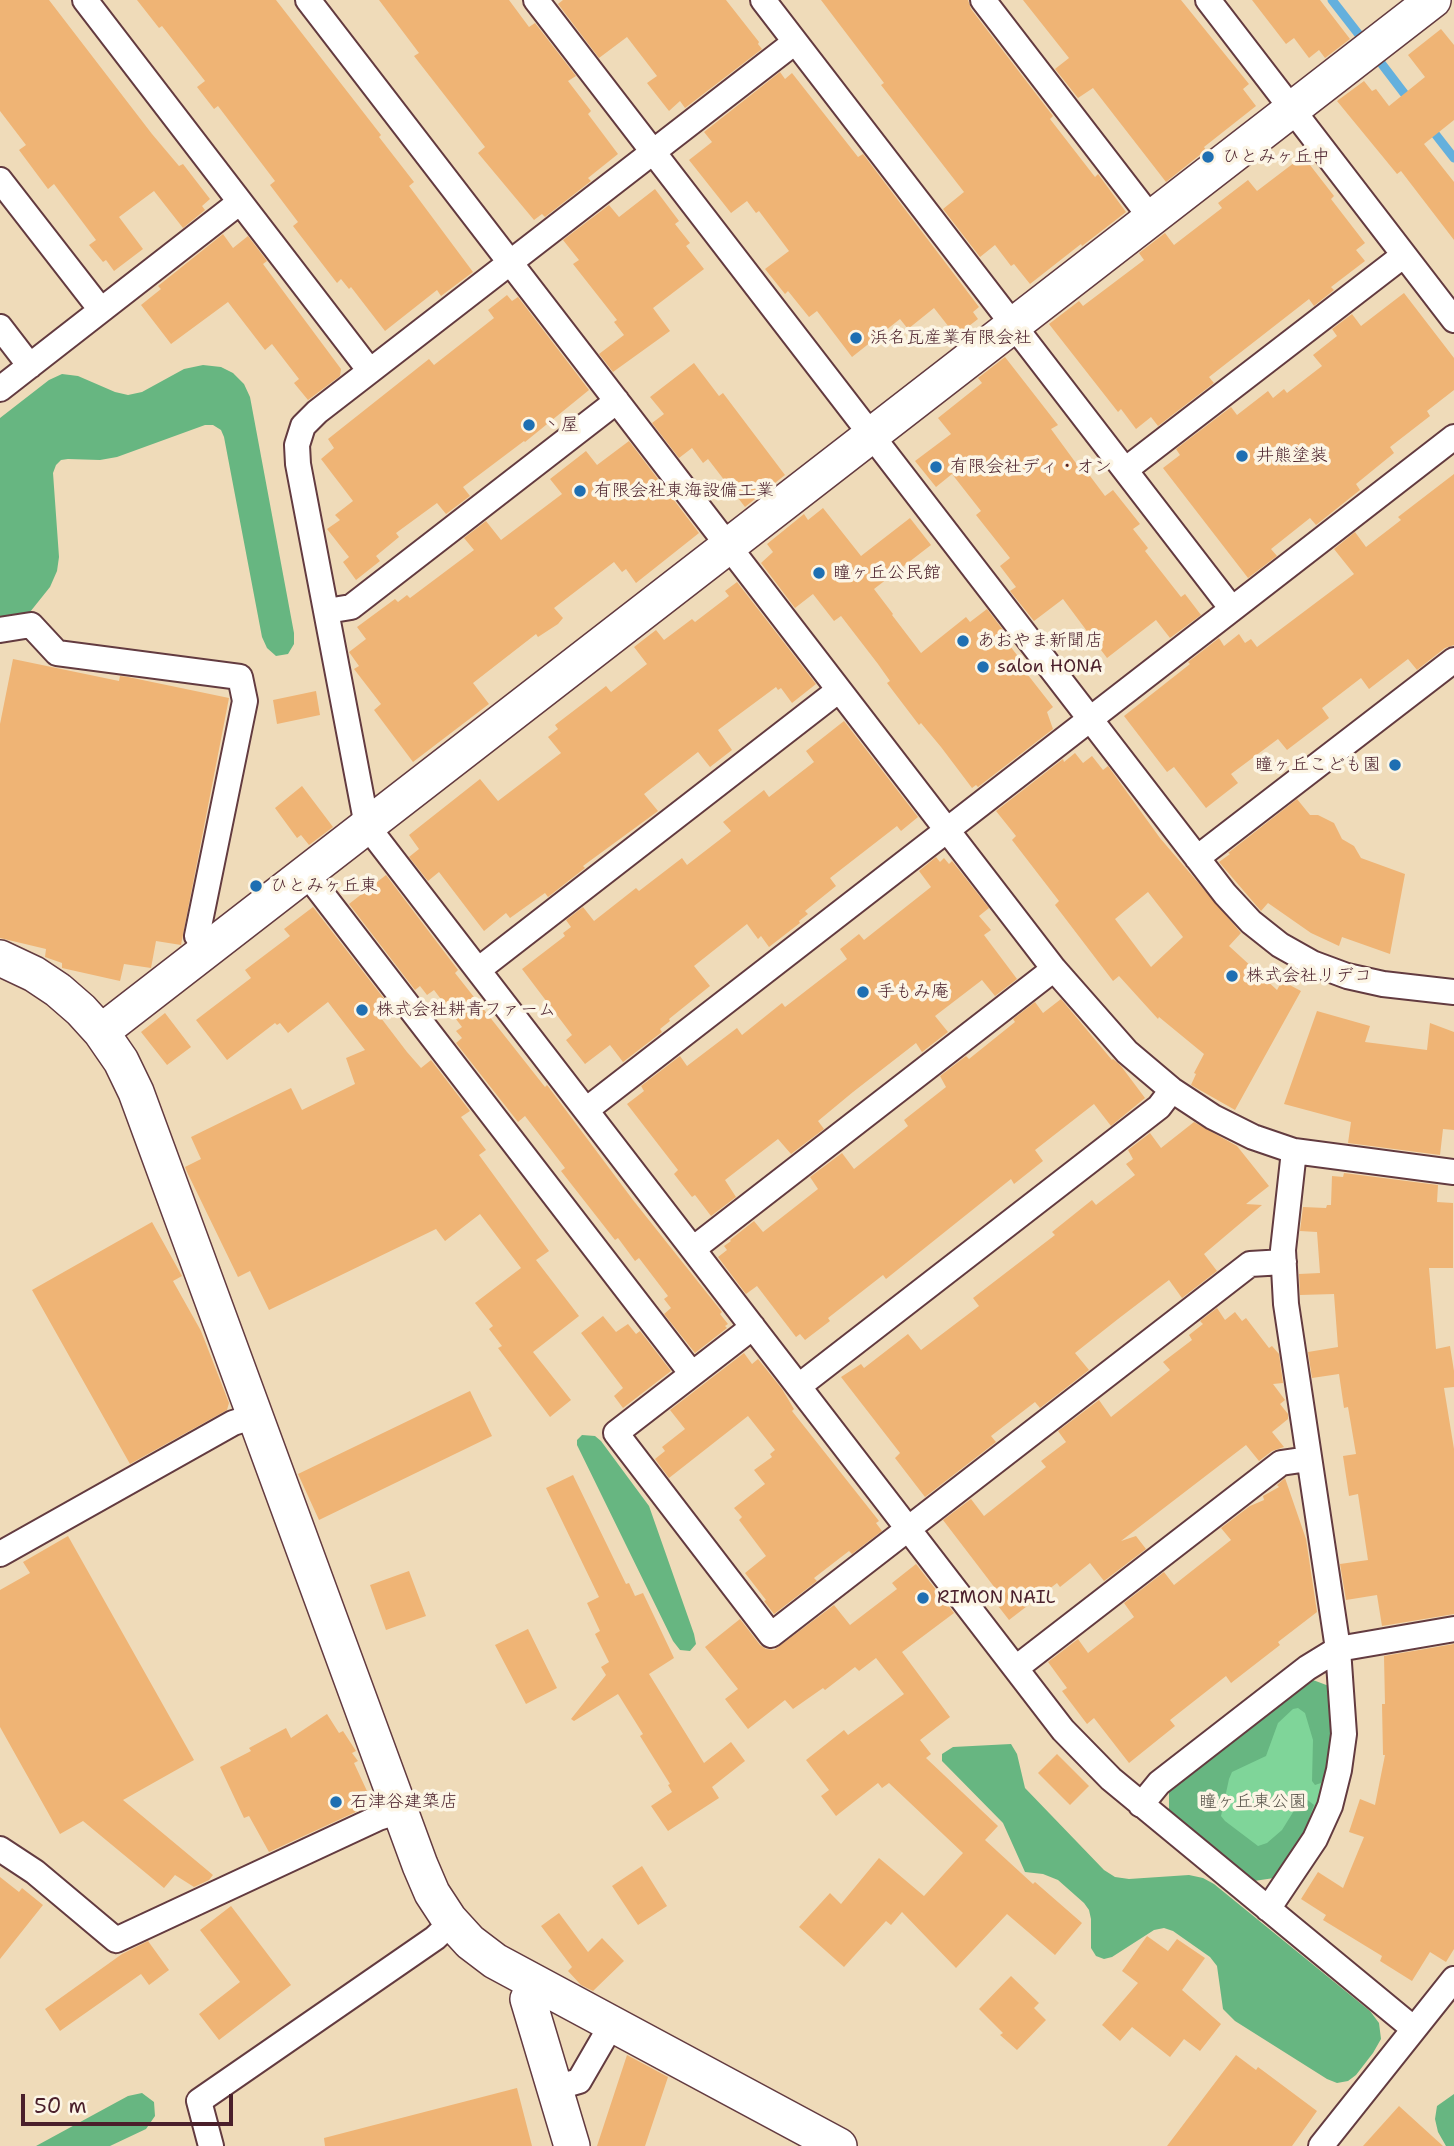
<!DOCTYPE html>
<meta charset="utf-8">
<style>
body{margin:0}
#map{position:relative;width:1454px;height:2146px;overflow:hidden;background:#efdbb9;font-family:"Shantell Sans",sans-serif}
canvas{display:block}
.scale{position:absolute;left:21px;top:2094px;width:212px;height:32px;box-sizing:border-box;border:4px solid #4a1f2b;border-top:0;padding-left:9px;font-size:21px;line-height:24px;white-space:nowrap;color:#4a1f2b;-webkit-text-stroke:5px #fcf5e5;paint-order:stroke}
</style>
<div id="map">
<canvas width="1454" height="2146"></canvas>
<div class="scale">50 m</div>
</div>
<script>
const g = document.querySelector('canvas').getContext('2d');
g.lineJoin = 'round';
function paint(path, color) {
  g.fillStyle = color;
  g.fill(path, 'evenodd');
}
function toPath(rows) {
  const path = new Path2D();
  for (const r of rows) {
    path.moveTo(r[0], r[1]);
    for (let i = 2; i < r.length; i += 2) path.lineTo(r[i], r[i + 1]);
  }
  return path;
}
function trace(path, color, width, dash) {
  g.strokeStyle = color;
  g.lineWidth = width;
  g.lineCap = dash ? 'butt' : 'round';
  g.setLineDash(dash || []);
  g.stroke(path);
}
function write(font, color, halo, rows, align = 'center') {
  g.font = font + ' "Shantell Sans","Klee One",sans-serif';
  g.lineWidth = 7;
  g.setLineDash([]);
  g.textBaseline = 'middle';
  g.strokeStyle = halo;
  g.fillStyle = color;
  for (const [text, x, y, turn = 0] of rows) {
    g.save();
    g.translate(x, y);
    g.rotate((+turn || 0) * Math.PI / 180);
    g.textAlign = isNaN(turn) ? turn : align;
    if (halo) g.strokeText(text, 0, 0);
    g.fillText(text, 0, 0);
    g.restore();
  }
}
paint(toPath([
 [1313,1680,1331,1733,1327,1768,1318,1801,1304,1833,1254,1881,1169,1792]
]), '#7fd599');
paint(toPath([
 [203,365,221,367,233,373,244,384,250,397,294,633,294,644,288,654,276,656,267,648,262,637,224,437,221,430,213,425,205,425,117,457,100,460,68,459,61,460,56,465,53,473,59,557,57,571,50,587,30,612,0,619,0,418,49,380,62,374,78,376,115,392,128,395,142,392,184,369],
 [582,1435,595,1436,601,1441,649,1506,694,1634,696,1644,690,1651,680,1650,673,1641,577,1445,577,1440],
 [1313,1680,1329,1686,1330,1698,1331,1733,1327,1768,1321,1783,1315,1785,1312,1781,1313,1740,1305,1713,1298,1708,1293,1709,1278,1723,1266,1756,1232,1772,1229,1779,1221,1816,1225,1821,1258,1846,1267,1843,1282,1830,1300,1801,1305,1798,1314,1805,1304,1833,1274,1878,1254,1881,1169,1811,1169,1792],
 [1011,1744,1017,1754,1025,1788,1104,1870,1115,1877,1129,1879,1189,1875,1203,1878,1214,1884,1370,2011,1379,2023,1381,2039,1373,2053,1356,2075,1348,2081,1337,2083,1327,2079,1235,2021,1223,2009,1217,1966,1210,1957,1173,1931,1164,1928,1154,1930,1112,1957,1104,1959,1096,1956,1091,1948,1091,1919,1089,1910,1084,1903,1058,1880,1043,1874,1025,1872,1003,1823,942,1761,942,1754,953,1747],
 [142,2093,154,2102,155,2116,146,2129,110,2146,36,2146,128,2096],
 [1454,2094,1454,2146,1446,2146,1438,2132,1435,2119,1437,2106]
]), '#67b681');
trace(toPath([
 [1332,0,1360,36],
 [1381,63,1410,101],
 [1429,126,1454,158]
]), '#64b0dd', 9);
paint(toPath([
 [0,0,49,0,152,134,179,166,183,164,210,199,202,206,205,210,183,228,154,191,119,217,143,249,114,271,106,260,103,262,89,245,96,240,54,184,48,189,19,150,26,145,0,111],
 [137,0,276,0,381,135,379,137,414,182,409,186,473,272,441,296,437,290,385,331,351,287,349,289,341,279,337,283,293,226,298,222,270,185,275,181,218,106,214,109,197,87,205,81,162,26,159,28],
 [379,0,509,0,529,27,535,23,576,76,568,81,591,111,588,114,618,154,588,178,591,181,545,217,542,214,534,220,478,153,485,147,414,56,419,53],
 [563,0,726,0,759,42,758,44,762,49,685,108,680,101,669,111,647,83,657,76,627,37,599,58,558,4],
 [821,0,968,0,971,9,1053,116,1050,119,1095,177,1098,174,1126,212,1082,246,1081,244,1030,284,1014,264,1011,266,995,245,980,257,943,209,964,192,881,85,884,83],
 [1023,0,1181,0,1249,84,1243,89,1256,106,1204,147,1206,150,1166,182,1093,88,1078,98,1055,69,1069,58],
 [1252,0,1320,0,1350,39,1325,58,1319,50,1309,58,1294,38,1286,44],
 [1441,29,1454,45,1454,120,1424,144,1454,182,1454,240,1401,171,1397,174,1337,101,1364,81,1372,91,1376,89,1389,106,1425,77,1408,55],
 [780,72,785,79,792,73,858,157,863,154,979,307,973,312,978,319,956,336,934,308,908,329,900,319,852,357,817,311,809,317,788,291,785,294,765,269,789,251,759,211,756,213,747,201,731,213,689,160,712,142,704,132],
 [1303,156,1334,196,1331,199,1365,243,1356,250,1365,261,1331,287,1334,290,1314,306,1309,299,1209,377,1214,383,1158,426,1151,417,1136,429,1121,409,1118,412,1049,324,1079,301,1083,306,1144,260,1139,253,1165,233,1174,245,1222,208,1218,203,1248,180,1257,191],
 [655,189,679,221,675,224,690,243,686,246,704,269,653,308,670,331,613,372,599,354,624,335,614,322,617,320,573,264,579,260,563,240,609,205,619,217],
 [223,234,233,248,248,236,267,261,263,264,341,369,340,376,308,400,294,383,299,379,272,344,265,350,228,302,171,344,141,305,161,289,158,286],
 [1404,293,1454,358,1454,390,1427,411,1430,416,1390,447,1394,453,1356,484,1360,490,1316,525,1310,518,1271,549,1277,556,1248,578,1163,468,1180,455,1176,449,1231,407,1237,415,1268,391,1273,398,1284,389,1287,393,1322,366,1313,355,1337,336,1332,329,1352,314,1361,326],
 [507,295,512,301,518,297,589,390,525,442,524,441,463,487,470,496,446,514,437,503,396,533,399,537,376,556,380,561,356,580,343,562,349,557,327,529,340,520,335,515,353,501,321,459,334,448,328,439,429,359,434,365,494,318,488,310],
 [1005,357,1058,425,1051,429,1081,470,1084,468,1105,496,1113,490,1140,524,1133,529,1148,548,1145,551,1181,597,1185,594,1201,615,1170,638,1156,620,1107,658,1063,599,1034,621,1010,591,1016,587,1000,566,1010,558,976,515,981,511,952,474,936,487,915,461,951,434,938,418,982,383,978,378],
 [694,363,719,396,723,393,785,475,745,507,708,459,703,463,692,448,679,458,652,423,664,414,650,397],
 [629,441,699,533,636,583,626,569,622,572,614,562,554,608,563,618,558,624,538,637,536,634,473,683,489,704,413,762,374,710,381,704,354,669,359,666,349,652,366,639,357,627,395,599,398,602,407,595,410,598,474,550,464,538,486,521,501,540,562,494,550,479,586,451,597,465],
 [1454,474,1454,645,1445,648,1417,670,1408,659,1369,689,1361,678,1322,708,1329,718,1287,750,1278,739,1231,774,1238,783,1206,808,1174,767,1167,772,1124,716,1190,664,1188,662,1219,638,1224,646,1239,634,1245,643,1251,639,1257,647,1354,574,1334,549,1355,532,1366,547,1401,520,1398,517],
 [823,508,861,556,910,518,931,545,874,589,893,614,892,615,921,653,966,617,970,622,987,609,1010,639,1007,642,1020,659,1017,661,1053,707,1047,712,1053,729,978,787,976,785,972,788,941,747,921,723,919,725,887,683,890,681,878,664,841,616,834,621,813,594,795,608,761,563,773,552,767,544,804,514,808,520],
 [737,582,816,684,792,703,781,688,778,690,776,687,718,730,732,750,710,767,698,752,644,794,658,811,583,866,585,868,548,897,545,893,510,918,506,913,484,931,439,872,428,881,409,857,419,849,409,835,480,779,498,801,561,753,548,737,558,729,555,725,606,686,611,692,647,664,634,647,656,630,664,640,692,619,695,622,729,596,725,591],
 [13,659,119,681,120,676,128,677,229,698,181,945,156,941,151,968,124,964,120,981,62,968,62,963,45,957,46,949,0,938,0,724],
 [316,691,320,715,277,724,273,700],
 [844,721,918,817,901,831,897,826,830,878,836,886,805,911,808,914,799,921,800,923,769,947,761,936,758,939,747,924,694,966,710,986,669,1019,670,1021,660,1029,662,1032,623,1062,610,1045,585,1064,566,1040,572,1035,522,969,565,936,563,933,571,927,566,920,583,907,594,921,636,888,639,891,682,858,687,865,731,831,723,822,764,790,769,797,814,762,806,751],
 [1075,753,1083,763,1092,756,1103,770,1108,766,1160,838,1241,933,1229,946,1277,990,1282,981,1301,991,1235,1110,1191,1085,1196,1074,1194,1073,1204,1054,1159,1017,1158,1019,1119,976,1113,981,1055,905,1059,901,1012,840,1016,836,996,811,1063,759,1064,762],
 [1148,892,1183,937,1151,967,1115,919],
 [302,786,333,827,309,845,301,835,297,838,275,808],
 [1297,799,1310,815,1318,815,1334,823,1342,839,1354,846,1361,858,1405,874,1390,954,1342,937,1339,946,1311,933,1268,903,1261,911,1219,862,1230,854,1228,853],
 [936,857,940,862,944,858,949,864,952,861,989,908,979,916,991,930,984,935,1017,979,995,996,982,980,935,1016,948,1032,922,1052,916,1043,853,1092,818,1121,824,1129,791,1154,778,1139,725,1180,736,1197,711,1216,695,1195,692,1197,674,1174,678,1170,627,1104,644,1091,641,1086,680,1056,687,1066,737,1028,742,1035,782,1003,785,1007,847,959,840,949,859,934,864,940,931,887,919,871],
 [386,875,458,970,455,973,545,1087,547,1085,633,1200,722,1312,720,1314,728,1324,725,1326,727,1328,695,1353,664,1314,671,1308,664,1299,668,1296,639,1258,635,1261,618,1238,615,1240,561,1171,565,1168,525,1116,518,1122,456,1043,462,1038,456,1031,462,1027,434,990,427,995,420,986,415,990,349,904],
 [313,907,392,1009,381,1018,407,1052,421,1068,431,1060,470,1111,461,1117,486,1150,479,1155,549,1251,536,1260,579,1316,533,1352,571,1400,550,1417,498,1348,502,1346,489,1329,493,1326,475,1303,521,1268,480,1214,445,1241,436,1229,269,1310,250,1271,238,1277,187,1172,185,1167,201,1159,191,1137,291,1088,302,1110,355,1084,346,1058,365,1050,328,1002,288,1033,280,1023,277,1025,275,1023,227,1060,196,1020,251,978,245,970,290,936,284,929],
 [1061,999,1112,1060,1113,1059,1121,1066,1145,1098,1111,1126,1094,1104,1035,1150,1043,1161,1014,1184,1011,1179,886,1279,883,1275,828,1318,830,1321,805,1340,800,1334,796,1337,757,1286,746,1294,718,1257,727,1250,724,1246,731,1241,730,1240,754,1221,763,1232,818,1189,810,1177,842,1153,854,1169,908,1126,904,1120,946,1087,940,1076,966,1056,969,1059,1015,1022,1013,1019,1035,1002,1043,1013],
 [1317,1011,1370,1026,1365,1042,1427,1050,1430,1023,1454,1032,1454,1130,1443,1129,1440,1155,1348,1143,1351,1122,1284,1104],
 [165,1013,191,1047,167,1065,141,1032],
 [1194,1122,1237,1146,1269,1186,1246,1204,1262,1205,1204,1254,1217,1271,1182,1298,1169,1280,1118,1319,1075,1353,1089,1370,1040,1408,1035,1402,991,1436,996,1442,925,1497,895,1458,900,1453,841,1377,861,1364,864,1368,908,1334,921,1350,979,1306,973,1298,1055,1235,1052,1232,1092,1200,1096,1205,1135,1175,1126,1164,1133,1159,1128,1150,1150,1133,1161,1148],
 [1344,1173,1438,1185,1437,1202,1453,1203,1453,1268,1429,1268,1436,1349,1450,1346,1454,1371,1454,1387,1444,1388,1454,1449,1454,1614,1382,1626,1377,1595,1346,1600,1340,1564,1368,1560,1358,1494,1349,1496,1343,1456,1356,1454,1348,1407,1344,1408,1339,1374,1312,1378,1308,1352,1338,1347,1334,1294,1300,1295,1299,1274,1320,1273,1317,1232,1300,1231,1303,1207,1326,1208,1327,1205,1331,1205,1332,1176,1343,1177],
 [152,1222,182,1276,173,1281,201,1331,229,1403,227,1410,130,1464,32,1290],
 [1217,1308,1225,1320,1235,1312,1242,1321,1246,1318,1269,1348,1272,1346,1279,1354,1283,1383,1273,1384,1285,1400,1280,1404,1288,1414,1288,1419,1272,1432,1284,1447,1272,1451,1259,1461,1246,1445,1121,1541,1136,1536,1146,1549,1104,1581,1090,1563,1060,1587,1057,1583,1009,1620,988,1593,995,1588,943,1520,971,1499,984,1516,1046,1467,1041,1461,1066,1442,1058,1431,1099,1400,1111,1417,1170,1370,1163,1362,1192,1340,1189,1335,1203,1324,1200,1321],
 [603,1316,616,1332,628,1324,636,1334,640,1331,671,1371,623,1408,614,1396,623,1388,581,1333],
 [744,1353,752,1364,758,1359,782,1389,794,1409,792,1411,879,1521,876,1523,882,1531,852,1554,849,1551,814,1578,817,1581,774,1614,764,1601,766,1600,745,1573,766,1556,739,1520,742,1517,734,1508,765,1484,754,1470,772,1457,770,1454,775,1450,748,1416,669,1478,655,1459,665,1451,662,1447,685,1429,670,1410],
 [470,1391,492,1436,319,1520,298,1474],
 [573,1475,626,1584,629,1583,635,1596,643,1593,674,1658,649,1674,704,1763,731,1742,745,1761,712,1787,719,1798,668,1831,651,1806,672,1792,668,1785,670,1784,640,1736,643,1734,618,1694,574,1721,571,1719,606,1675,601,1667,609,1662,595,1634,600,1631,587,1603,599,1597,546,1488],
 [1285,1478,1306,1539,1317,1612,1278,1642,1280,1645,1231,1683,1226,1676,1170,1720,1175,1726,1129,1763,1094,1718,1087,1724,1062,1691,1067,1688,1048,1662,1078,1639,1088,1653,1134,1617,1124,1603,1164,1572,1174,1585,1231,1540,1221,1528,1250,1506,1264,1500,1263,1496,1279,1487,1277,1485],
 [68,1536,194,1760,123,1800,213,1875,209,1880,194,1887,175,1875,164,1888,83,1821,60,1834,0,1727,0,1590,30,1573,23,1562],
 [916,1564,954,1613,902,1652,950,1717,920,1740,931,1754,926,1758,998,1826,985,1840,1033,1884,1035,1882,1082,1923,1055,1955,1007,1914,956,1968,902,1912,891,1925,886,1921,844,1967,799,1927,830,1893,841,1904,879,1858,924,1896,963,1853,889,1783,882,1788,878,1783,836,1816,821,1796,829,1790,806,1760,844,1730,848,1735,904,1694,876,1658,859,1671,855,1667,825,1690,823,1688,793,1709,785,1700,748,1729,725,1699,738,1689,705,1647,740,1619,760,1645,766,1649,774,1650,834,1605,850,1625,897,1589,892,1583],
 [409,1571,426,1616,386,1630,370,1585],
 [528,1629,557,1688,526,1704,495,1645],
 [1454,1644,1454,1949,1446,1962,1430,1952,1412,1981,1380,1961,1382,1956,1323,1920,1326,1915,1301,1899,1318,1872,1343,1888,1364,1837,1349,1832,1360,1799,1375,1805,1385,1755,1383,1755,1382,1704,1385,1704,1384,1656],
 [327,1714,339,1733,343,1731,356,1751,352,1753,358,1761,354,1763,373,1804,269,1852,249,1816,244,1818,220,1767,251,1751,249,1748,286,1728,291,1738],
 [1057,1754,1089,1786,1070,1805,1038,1773],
 [642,1866,667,1906,638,1925,612,1886],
 [0,1877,19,1892,22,1888,43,1905,0,1959],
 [231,1906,291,1985,219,2040,199,2014,240,1982,200,1930],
 [559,1913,588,1952,602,1938,624,1961,593,1991,581,1985,568,1971,572,1967,541,1926],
 [1147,1936,1168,1951,1177,1939,1205,1958,1182,1990,1221,2024,1200,2051,1184,2039,1170,2057,1132,2027,1120,2041,1102,2025,1138,1983,1122,1971],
 [148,1941,169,1970,149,1985,141,1974,60,2031,45,2009,122,1954],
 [1011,1976,1039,2003,1034,2008,1046,2020,1017,2050,1000,2035,1003,2033,979,2009],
 [627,2055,668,2077,645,2146,597,2146],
 [1236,2055,1256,2070,1258,2067,1317,2111,1292,2146,1167,2146],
 [517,2088,532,2146,325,2146,324,2138],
 [1399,2106,1443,2146,1363,2146]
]), '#efb475');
const street = toPath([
 [85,0,370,371],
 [308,0,1054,969,1127,1052,1172,1090,1213,1117,1253,1137,1294,1151,1454,1172],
 [536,0,1225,894,1251,922,1280,945,1312,963,1347,976,1383,984,1454,992],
 [763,0,1232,609],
 [983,0,1151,218],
 [1208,0,1454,320],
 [795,42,370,371,317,412,303,426,297,445,298,464,367,826,1063,1730,1111,1779,1414,2029],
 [0,180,101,310],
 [0,327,30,366],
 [0,389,240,202],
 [1125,470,1404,255],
 [327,611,351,607,617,401],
 [0,630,31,625,57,653,240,677,245,701,197,936,208,949],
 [1197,858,1454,660],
 [306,873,692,1374],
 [478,970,839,690],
 [586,1110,1454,437],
 [693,1249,1054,969],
 [753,1327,616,1433,771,1635,1250,1264,1284,1262],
 [799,1386,1159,1107,1172,1090],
 [0,1554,233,1423,255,1416],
 [1016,1668,1281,1463,1308,1459],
 [1141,1805,1159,1783,1307,1668,1338,1649,1454,1629],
 [0,1849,35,1872,116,1940,378,1818,400,1811],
 [1268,1909,1315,1839,1330,1806,1339,1770,1344,1734,1338,1649,1286,1304,1283,1250,1294,1151],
 [555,2088,579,2081,612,2024],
 [211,2146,199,2101,435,1938,452,1922],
 [1321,2146,1454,1979]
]);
const secondary = toPath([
 [0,958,34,974,58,990,81,1010,101,1032,121,1061,136,1092,420,1865,432,1893,449,1919,470,1942,495,1961,839,2146],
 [101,1032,1433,0],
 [536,1984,528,1999,572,2146]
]);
trace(street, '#633b40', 28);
trace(secondary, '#633b40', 38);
trace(street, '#fff', 24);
trace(secondary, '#fff', 35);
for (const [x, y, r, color] of [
 [1208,157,7,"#1f6fb2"],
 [856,338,7,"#1f6fb2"],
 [529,425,7,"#1f6fb2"],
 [1242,456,7,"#1f6fb2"],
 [936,467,7,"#1f6fb2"],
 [580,491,7,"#1f6fb2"],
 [819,573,7,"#1f6fb2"],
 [963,641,7,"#1f6fb2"],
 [983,667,7,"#1f6fb2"],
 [1395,765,7,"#1f6fb2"],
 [256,886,7,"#1f6fb2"],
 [1232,976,7,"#1f6fb2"],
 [863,992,7,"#1f6fb2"],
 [362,1010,7,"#1f6fb2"],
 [923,1598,7,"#1f6fb2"],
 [336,1802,7,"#1f6fb2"]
]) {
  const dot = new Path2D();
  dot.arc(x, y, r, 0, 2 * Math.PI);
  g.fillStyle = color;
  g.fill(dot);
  trace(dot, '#fcf5e5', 2.5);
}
write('18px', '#4a1f2b', '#fcf5e5', [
 ["ひとみヶ丘中",1222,157],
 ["浜名瓦産業有限会社",870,338],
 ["丶屋",543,425],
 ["井熊塗装",1256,456],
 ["有限会社ディ・オン",950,467],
 ["有限会社東海設備工業",594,491],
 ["瞳ヶ丘公民館",833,573],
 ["あおやま新聞店",977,641],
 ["salon HONA",997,667],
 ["瞳ヶ丘こども園",1381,765,"right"],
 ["ひとみヶ丘東",270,886],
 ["株式会社リデコ",1246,976],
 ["手もみ庵",877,992],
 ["株式会社耕青ファーム",376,1010],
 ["RIMON NAIL",937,1598],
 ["石津谷建築店",350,1802]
], 'left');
write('18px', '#5a564c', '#fcf5e5', [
 ["瞳ヶ丘東公園",1253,1802]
]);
</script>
